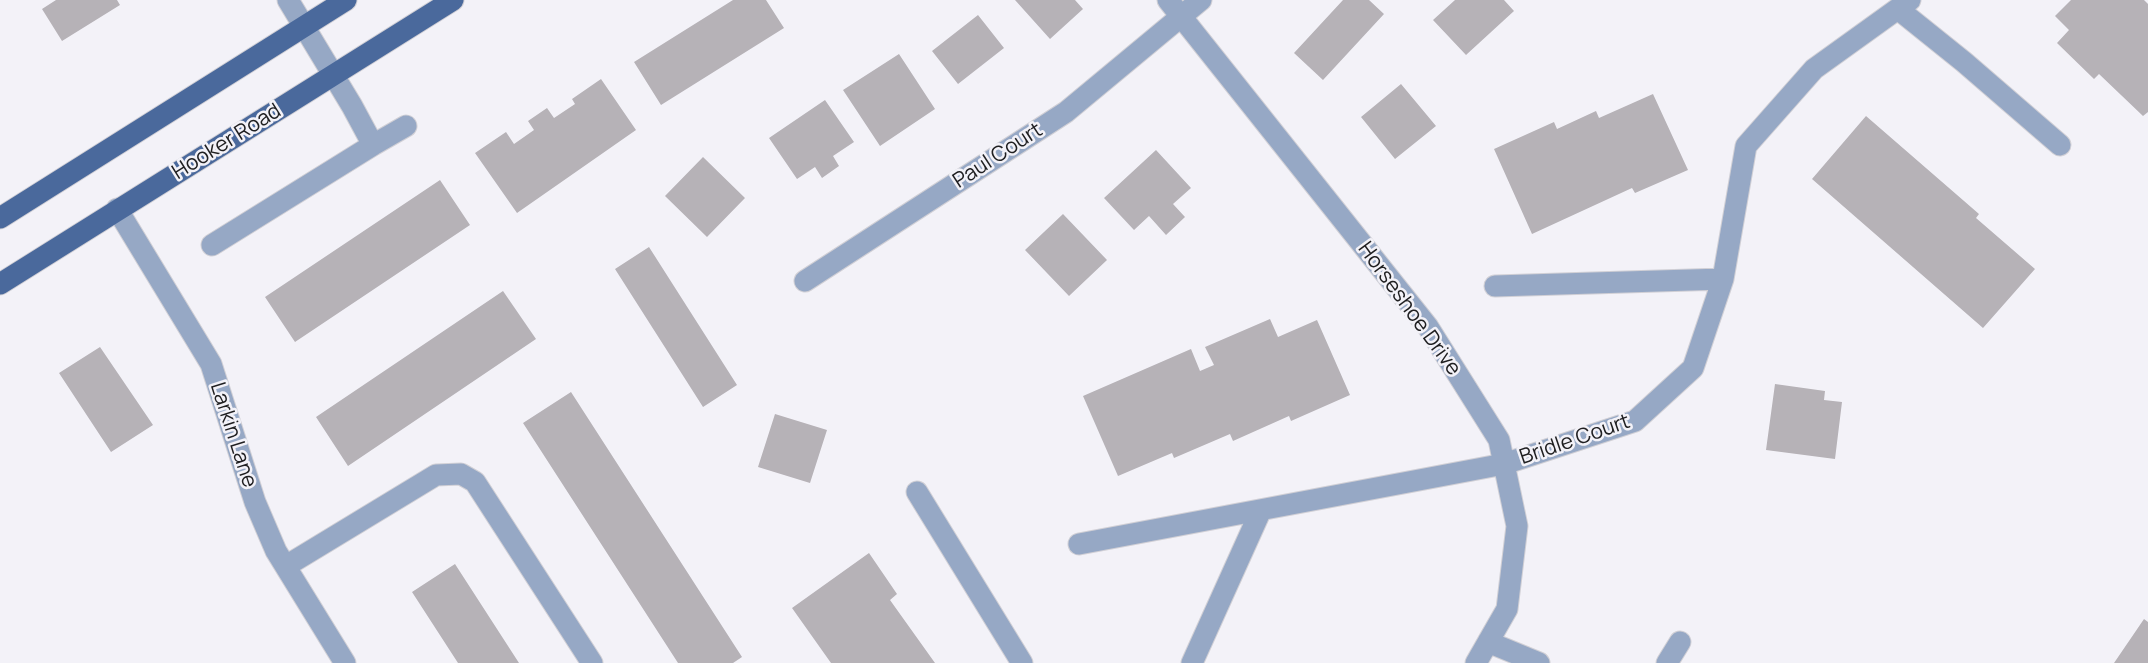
<!DOCTYPE html>
<style>
body{margin:0}
canvas{display:block;background:#f3f2f8}
</style>
<canvas width="2148" height="663"></canvas>
<script>
const g = document.querySelector('canvas').getContext('2d');
g.lineJoin = 'round';
function paint(path, color) {
  g.fillStyle = color;
  g.fill(path, 'evenodd');
}
function toPath(rows) {
  const path = new Path2D();
  for (const r of rows) {
    path.moveTo(r[0], r[1]);
    for (let i = 2; i < r.length; i += 2) path.lineTo(r[i], r[i + 1]);
  }
  return path;
}
function trace(path, color, width, dash) {
  g.strokeStyle = color;
  g.lineWidth = width;
  g.lineCap = dash ? 'butt' : 'round';
  g.setLineDash(dash || []);
  g.stroke(path);
}
function write(font, color, halo, rows, align = 'center') {
  g.font = font + ' Manrope,sans-serif';
  g.lineWidth = 5;
  g.setLineDash([]);
  g.textBaseline = 'middle';
  g.strokeStyle = halo;
  g.fillStyle = color;
  for (const [text, x, y, turn = 0] of rows) {
    g.save();
    g.translate(x, y);
    g.rotate((+turn || 0) * Math.PI / 180);
    g.textAlign = isNaN(turn) ? turn : align;
    if (halo) g.strokeText(text, 0, 0);
    g.fillText(text, 0, 0);
    g.restore();
  }
}
paint(toPath([
 [56,0,117,0,120,5,62,41,42,9],
 [733,0,766,0,784,28,661,105,634,62],
 [1015,0,1075,0,1083,9,1050,39],
 [1343,0,1369,0,1384,14,1323,80,1294,53],
 [1455,0,1504,0,1514,11,1466,55,1433,20],
 [2071,0,2144,0,2148,4,2148,112,2143,116,2099,74,2094,79,2057,43,2069,30,2055,16],
 [978,15,1004,48,958,84,932,51],
 [899,54,935,109,880,146,843,90],
 [601,79,636,130,517,213,475,153,506,132,514,144,534,130,528,121,547,108,554,118,575,104,572,99],
 [1401,84,1436,126,1395,159,1361,117],
 [1653,94,1688,170,1635,193,1632,188,1532,234,1494,149,1554,122,1557,129,1596,111,1599,118],
 [825,100,854,142,833,156,839,166,822,178,815,167,797,179,769,138],
 [1866,116,1979,214,1976,218,2035,269,1983,328,1812,179],
 [1156,150,1191,188,1173,204,1185,217,1166,235,1149,216,1134,230,1104,198],
 [703,157,745,198,707,237,665,196],
 [440,180,470,225,295,342,265,297],
 [1063,214,1107,260,1069,296,1025,250],
 [649,247,737,385,703,407,615,269],
 [503,291,536,339,348,466,316,417],
 [1270,319,1278,337,1317,320,1350,395,1291,421,1289,416,1233,441,1230,434,1174,458,1172,453,1118,476,1083,396,1191,349,1200,371,1214,365,1205,347],
 [100,347,153,425,111,452,59,373],
 [1775,384,1825,391,1824,400,1842,402,1835,459,1766,450],
 [571,392,742,657,733,663,678,663,523,423],
 [775,414,827,430,810,483,758,467],
 [869,553,897,594,890,600,935,663,831,663,792,608],
 [455,564,519,663,458,663,412,592],
 [2144,619,2148,622,2148,663,2114,663]
]), '#b6b2b7');
const minor = toPath([
 [1168,0,1428,327,1499,440,1517,526,1507,609,1476,663],
 [1898,9,1964,62,2060,145],
 [373,145,406,126],
 [117,209,211,364,255,502,276,551,345,663],
 [212,245,373,145,352,106,288,0],
 [805,281,1066,112,1201,0],
 [1495,286,1723,279],
 [917,492,1022,663],
 [1079,544,1504,464,1635,421,1693,368,1723,279,1746,146,1814,69,1910,0],
 [286,566,436,475,461,474,475,482,592,663],
 [1488,642,1539,663],
 [1192,663,1261,510],
 [1667,663,1680,642]
]);
const major = toPath([
 [0,218,346,0],
 [0,284,453,0]
]);
trace(minor, '#d1d0d6', 23);
trace(major, '#d1d0d6', 23);
trace(minor, '#96a8c5', 21);
trace(major, '#4a699c', 21);
write('21px', '#202022', '#f3f2f8', [
 ["Hooker Road",227,142,-32],
 ["Paul Court",998,156,-33],
 ["Horseshoe Drive",1409,309,54],
 ["Larkin Lane",233,435,72],
 ["Bridle Court",1575,440,-19]
]);
</script>
